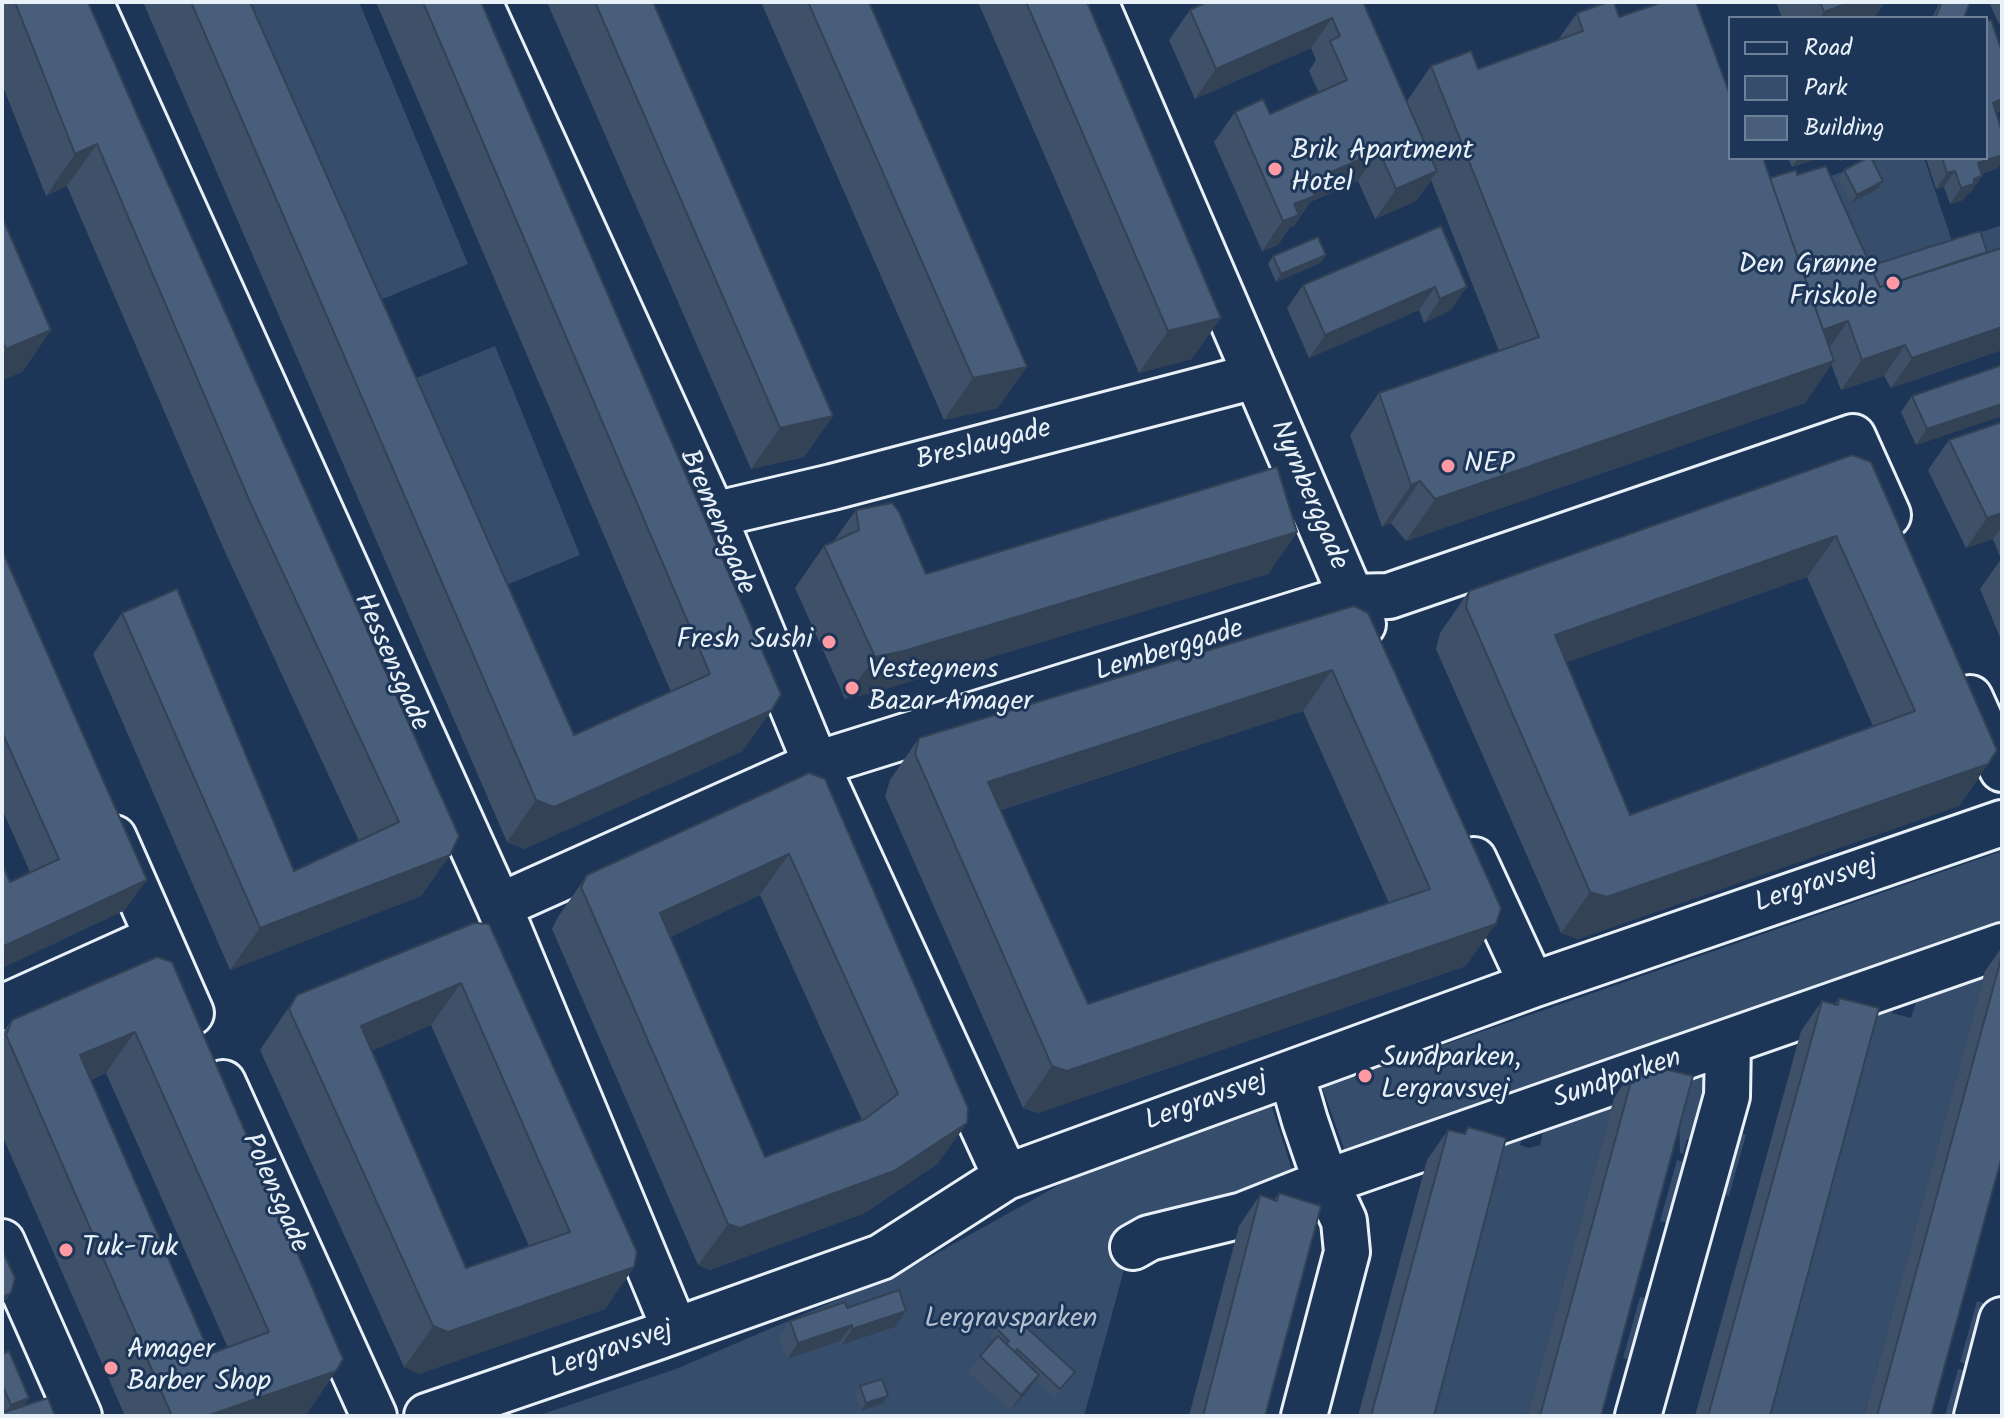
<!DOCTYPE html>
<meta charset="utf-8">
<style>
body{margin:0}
#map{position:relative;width:2004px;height:1418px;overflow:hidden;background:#1d3557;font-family:Kalam,sans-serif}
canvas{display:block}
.frame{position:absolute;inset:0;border:4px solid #e8f1f8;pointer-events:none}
.legend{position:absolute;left:1728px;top:16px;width:260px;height:144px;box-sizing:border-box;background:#1d3557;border:2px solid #6e8097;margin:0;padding:10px 14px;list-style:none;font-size:24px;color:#e8f1f8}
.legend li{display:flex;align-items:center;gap:16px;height:40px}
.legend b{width:40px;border:2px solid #6e8097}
</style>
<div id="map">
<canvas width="2004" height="1418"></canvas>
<div class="frame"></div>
<ul class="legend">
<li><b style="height:10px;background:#1d3557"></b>Road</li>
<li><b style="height:22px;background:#374d6c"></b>Park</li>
<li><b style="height:22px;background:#495e7a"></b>Building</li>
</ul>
</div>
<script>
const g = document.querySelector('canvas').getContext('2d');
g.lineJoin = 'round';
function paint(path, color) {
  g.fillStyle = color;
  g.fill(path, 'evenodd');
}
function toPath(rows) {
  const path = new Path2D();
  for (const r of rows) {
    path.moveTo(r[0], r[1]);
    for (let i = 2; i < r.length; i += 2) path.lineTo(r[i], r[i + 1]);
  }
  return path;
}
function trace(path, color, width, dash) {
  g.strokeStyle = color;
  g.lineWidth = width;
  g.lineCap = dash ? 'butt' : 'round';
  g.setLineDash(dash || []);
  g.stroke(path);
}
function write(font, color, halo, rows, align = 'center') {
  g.font = font + ' Kalam,sans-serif';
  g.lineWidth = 6;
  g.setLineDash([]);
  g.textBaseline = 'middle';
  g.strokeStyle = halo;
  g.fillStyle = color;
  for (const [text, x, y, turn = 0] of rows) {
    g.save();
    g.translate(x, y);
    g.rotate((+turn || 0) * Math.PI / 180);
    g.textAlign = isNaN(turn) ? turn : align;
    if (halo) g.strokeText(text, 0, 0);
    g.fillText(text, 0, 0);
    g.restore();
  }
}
paint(toPath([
 [226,2,359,2,468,264,356,310],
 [1882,158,1924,158,1952,241,1846,277,1808,184],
 [2002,225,2002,275,1996,277,1981,232],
 [495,346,580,555,499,588,414,379],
 [2002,851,2002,930,1347,1157,1322,1087],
 [1985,971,1864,1416,1757,1416,1862,1021,1896,997,1892,1013,1911,1018,1920,990],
 [1698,1073,1710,1089,1697,1142,1687,1139,1683,1154,1680,1153,1678,1076],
 [1614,1098,1527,1416,1421,1416,1447,1157,1525,1127,1520,1145,1529,1148,1540,1145,1546,1118],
 [1271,1104,1294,1176,1135,1230,1084,1416,537,1416,676,1369,905,1271,1095,1165],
 [1731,1131,1746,1135,1729,1196,1714,1191],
 [1677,1160,1693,1164,1676,1225,1660,1221],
 [1640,1297,1654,1301,1637,1361,1623,1358],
 [1977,1301,1991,1305,1974,1366,1960,1362],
 [1958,1369,1972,1372,1960,1416,1945,1416]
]), '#374d6c');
const minor = toPath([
 [90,2,499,906,675,1330],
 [479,2,713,515,816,764,1006,1177],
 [1095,2,1363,624],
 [713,515,832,487,1255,376],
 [1970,698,2002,769],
 [114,838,191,1013],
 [1474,860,1532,985],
 [499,906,816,764,1338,601,1351,597,1389,596,1853,437,1888,515],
 [2,1008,157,938],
 [1291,1073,1305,1121,1326,1182,1344,1221,1347,1252,1304,1416],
 [223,1083,374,1416],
 [2,1242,79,1416],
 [1133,1247,1149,1238,1243,1215,1326,1182,2002,946],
 [427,1416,657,1337,881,1257,1006,1177,1532,985,2002,823],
 [1638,1416,1727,1096,1728,1042],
 [1977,1416,2002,1320]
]);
trace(minor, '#e8f1f8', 50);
trace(minor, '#1d3557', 44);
paint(toPath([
 [2,2,88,2,450,855,421,896,230,970,93,654,122,613,294,871,359,841,221,543,67,186,46,196,2,84],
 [143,2,250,2,574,735,671,692,376,2,481,2,743,751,524,849,507,842],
 [547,2,653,2,833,416,804,457,751,469],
 [761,2,869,2,998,408,944,420],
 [978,2,1087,2,1192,359,1139,373],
 [1363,2,1407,101,1431,66,1478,69,1558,40,1577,13,1619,17,1730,95,1730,158,1770,178,1797,175,1870,266,1987,252,2002,248,2002,350,1891,388,1884,376,1841,390,1831,364,1805,403,1406,541,1391,523,1382,527,1350,435,1379,393,1499,351,1431,180,1416,201,1375,219,1358,181,1310,202,1294,226,1290,227,1278,245,1262,251,1214,142,1235,112,1270,114,1319,93,1309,71,1316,60,1311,48,1195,99,1169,40,1190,10],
 [1776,2,1885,2,1874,18,1782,18],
 [1940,2,1970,2,1964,18,1932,18],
 [1989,2,2002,2,2002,22,1999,24],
 [2002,52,2002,111,1996,113,1998,168,1982,174,1971,192,1967,194,1963,200,1950,204,1944,187,1936,189,1926,158,1986,158],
 [1788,158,1819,158,1792,167],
 [1844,170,1883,181,1878,189,1851,203,1838,178],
 [2,217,51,330,22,372,2,380],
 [1441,226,1451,310,1424,323,1419,310,1309,358,1287,308,1303,285],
 [1326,255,1320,263,1276,282,1268,264,1273,256],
 [2002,365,2002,416,1916,445,1901,412,1912,396],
 [2002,422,2002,642,1980,589,2001,559,1993,539,1966,548,1928,470,1949,440],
 [1852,455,1988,764,1959,806,1578,939,1561,933,1436,649,1440,633,1469,591],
 [1807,577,1873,726,1630,815,1566,662],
 [856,510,926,574,1297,532,1268,574,875,692,845,699,795,588,824,546,833,542],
 [2,550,125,910,2,968,2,864,10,882,30,872,2,809],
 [1354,606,1466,966,1038,1113,1023,1108,885,796,890,780,919,738],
 [1303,711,1389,903,1088,1004,1001,810],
 [809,773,967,1123,937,1164,865,1213,710,1270,698,1265,552,929,558,917,587,875],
 [760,895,862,1120,765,1157,670,937],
 [474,923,634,1267,605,1309,419,1374,404,1367,260,1050,297,995],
 [431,1025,529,1246,466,1268,371,1051],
 [2002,947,2002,1156,1931,1416,1864,1416,1985,971],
 [157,957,336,1371,307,1413,298,1416,125,1416,2,1135,2,1034,12,1020],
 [106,1073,228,1348,210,1354,91,1080],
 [1839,998,1770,1416,1695,1416,1801,1031,1822,1001,1835,1004],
 [1652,1066,1601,1416,1527,1416,1614,1098,1635,1067,1648,1071],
 [1468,1127,1434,1416,1358,1416,1427,1160,1448,1130,1464,1134],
 [1279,1193,1265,1416,1189,1416,1239,1226,1260,1195,1274,1200],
 [847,1308,895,1327,841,1345,840,1341,787,1359,779,1337,790,1321],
 [996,1328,1070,1380,1054,1397,1036,1380,1028,1391,1010,1410,968,1372,980,1356,994,1340,990,1336],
 [2,1354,29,1398,5,1412,2,1406],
 [860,1386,888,1396,882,1404,860,1411,855,1394]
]), '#3f5169');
paint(toPath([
 [1851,2,1885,2,1874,18,1820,18,1824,12],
 [1332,18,1311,48,1195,99,1216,69],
 [2002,99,2002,111,1986,117,1993,103],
 [97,144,67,186,46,196,75,154],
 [1379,151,1358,181,1310,202,1294,226,1290,227,1278,245,1262,251,1309,182],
 [2002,155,2002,162,1998,168,1967,179,1978,163],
 [1798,158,1819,158,1792,167],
 [1841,158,1851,158,1838,162],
 [1437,171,1416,201,1375,219,1396,189],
 [1955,171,1944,187,1936,189,1947,173],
 [1982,176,1971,192,1967,194,1963,200,1950,204,1961,188,1974,179],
 [1883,181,1878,189,1851,203,1857,195],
 [1326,255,1320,263,1276,282,1281,274],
 [1435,287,1419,310,1309,358,1325,335],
 [1467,287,1451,310,1424,323,1440,299],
 [1221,318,1192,359,1139,373,1168,331],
 [1848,321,1827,351,1812,334],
 [2002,327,2002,350,1891,388,1912,358],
 [51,330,22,372,2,380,2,355,6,349],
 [1905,345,1884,376,1841,390,1862,360],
 [1834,361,1805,403,1406,541,1435,499],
 [1027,367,998,408,944,420,973,378],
 [2002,404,2002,416,1916,445,1927,429],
 [833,416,804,457,751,469,780,428],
 [1420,481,1391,523,1382,527,1411,485],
 [2002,513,2002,526,1993,539,1966,548,1987,518],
 [1297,532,1268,574,875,692,845,699,875,657],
 [1836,536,1807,577,1526,677,1555,635],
 [1332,670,1303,711,959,823,988,782],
 [772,710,743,751,524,849,507,842,536,800],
 [1988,764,1959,806,1578,939,1561,933,1590,892],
 [789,854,760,895,631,955,660,913],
 [450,855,421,896,230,970,260,928],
 [147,880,125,910,2,968,2,947],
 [1496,924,1466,966,1038,1113,1023,1108,1052,1066],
 [461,983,431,1025,331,1068,361,1026],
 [135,1032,106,1073,51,1096,80,1055],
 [967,1123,937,1164,865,1213,710,1270,698,1265,728,1224],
 [634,1267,605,1309,419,1374,404,1367,433,1326],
 [11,1293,2,1306,2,1297],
 [906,1311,895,1327,841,1345,852,1329],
 [852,1325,840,1341,787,1359,798,1343],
 [336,1371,307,1413,298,1416,207,1416],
 [1039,1375,1028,1391,1010,1410,1021,1395],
 [888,1396,882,1404,860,1411,866,1403],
 [29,1398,24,1406,5,1413,11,1405]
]), '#334255');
const building = toPath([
 [15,2,88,2,139,119,459,836,450,855,260,928,122,613,177,589,294,871,399,822,250,502,97,144,75,154,15,2],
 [191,2,250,2,574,735,710,674,423,2,481,2,781,694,772,710,554,807,536,800,191,2],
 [595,2,653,2,833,416,780,428,595,2],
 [808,2,869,2,1027,367,973,378,808,2],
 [1026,2,1087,2,1221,318,1168,331,1026,2],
 [1207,2,1363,2,1437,171,1396,189,1379,151,1309,182,1315,196,1294,204,1299,215,1283,221,1235,112,1263,99,1270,114,1347,80,1330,41,1340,36,1332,18,1216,69,1190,10,1207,2],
 [1608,2,1614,2,1619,17,1663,2,1696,2,1730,95,1730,101,1729,102,1730,106,1730,158,1763,158,1834,361,1435,499,1420,481,1411,485,1379,393,1539,337,1431,66,1471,51,1478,69,1583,31,1577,13,1608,2],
 [1820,2,1851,2,1824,12,1820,2],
 [1942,2,1970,2,1964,18,1935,18,1942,2],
 [1991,20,2002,52,2002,99,1993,103,2002,132,2002,155,1978,163,1982,176,1974,179,1974,184,1961,188,1955,171,1947,173,1942,158,1986,158,1986,21,1991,20],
 [1867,158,1871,158,1883,181,1857,195,1844,170,1867,158],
 [1826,166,1880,287,2002,248,2002,327,1912,358,1905,345,1862,360,1848,321,1823,330,1770,178,1796,170,1797,175,1826,166],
 [2,217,51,330,6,349,2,340,2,217],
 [1441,226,1467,287,1440,299,1435,287,1325,335,1303,285,1441,226],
 [1980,231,1987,252,1880,287,1870,266,1980,231],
 [1318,237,1326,255,1281,274,1273,256,1318,237],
 [2002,365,2002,404,1927,429,1912,396,2002,365],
 [2002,422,2002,513,1987,518,1949,440,2002,422],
 [1852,455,1871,462,1997,750,1988,764,1607,897,1590,892,1466,607,1469,591,1852,455],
 [1836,536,1915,711,1630,815,1555,635,1836,536],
 [1277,467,1297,532,904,651,875,657,824,546,859,530,856,510,892,503,899,512,926,574,1277,467],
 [2,550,147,880,2,947,2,864,10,882,59,859,2,732,2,550],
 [1354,606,1368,613,1501,908,1496,924,1067,1071,1052,1066,915,754,919,738,1354,606],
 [1332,670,1430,889,1088,1004,988,782,1332,670],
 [809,773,825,779,968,1108,967,1123,894,1171,740,1228,728,1224,581,887,587,875,809,773],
 [789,854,898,1094,865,1119,765,1157,660,913,789,854],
 [474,923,489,924,637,1252,634,1267,448,1332,433,1326,289,1009,297,995,474,923],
 [461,983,570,1232,466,1268,361,1026,461,983],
 [2002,955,2002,1156,1931,1416,1877,1416,2002,955],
 [157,957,172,962,343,1359,336,1371,207,1416,172,1416,6,1035,12,1020,157,957],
 [135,1032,269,1332,210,1354,80,1055,135,1032],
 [1839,998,1879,1008,1770,1416,1708,1416,1822,1001,1838,1005,1839,998],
 [1652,1066,1693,1076,1601,1416,1540,1416,1635,1067,1651,1072,1652,1066],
 [1468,1127,1506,1138,1434,1416,1371,1416,1448,1130,1465,1134,1468,1127],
 [1279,1193,1321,1206,1265,1416,1203,1416,1260,1195,1277,1201,1279,1193],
 [2,1250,15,1278,11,1293,2,1297,2,1250],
 [899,1290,906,1311,852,1329,852,1325,798,1343,790,1321,845,1302,847,1308,899,1290],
 [1013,1315,1075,1372,1060,1389,1017,1349,1015,1352,1006,1344,1009,1341,996,1328,1013,1315],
 [998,1336,1039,1375,1021,1395,980,1356,998,1336],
 [9,1351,29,1398,11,1405,2,1385,2,1354,9,1351],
 [882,1379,888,1396,866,1403,860,1386,882,1379],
 [48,1398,55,1416,2,1416,2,1413,48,1398]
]);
paint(building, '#495e7a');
trace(building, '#334255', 2);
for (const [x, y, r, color] of [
 [1275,169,8,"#ff9aa2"],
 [1893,283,8,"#ff9aa2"],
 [1448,466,8,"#ff9aa2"],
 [829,642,8,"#ff9aa2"],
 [852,688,8,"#ff9aa2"],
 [1365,1076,8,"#ff9aa2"],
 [66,1250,8,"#ff9aa2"],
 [111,1368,8,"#ff9aa2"]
]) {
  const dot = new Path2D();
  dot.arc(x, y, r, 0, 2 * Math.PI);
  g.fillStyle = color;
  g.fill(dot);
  trace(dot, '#1d3557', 3);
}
write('28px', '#e8f1f8', '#1d3557', [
 ["Brik Apartment",1291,153],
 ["Hotel",1291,185],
 ["Den Grønne",1877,267,"right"],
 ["Friskole",1877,299,"right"],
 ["NEP",1464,466],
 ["Fresh Sushi",813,642,"right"],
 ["Vestegnens",868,672],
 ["Bazar Amager",868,704],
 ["Sundparken,",1381,1060],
 ["Lergravsvej",1381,1092],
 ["Tuk-Tuk",82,1250],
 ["Amager",127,1352],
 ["Barber Shop",127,1384]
], 'left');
write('28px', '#e8f1f8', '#1d3557', [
 ["Breslaugade",984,447,-14],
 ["Nyrnberggade",1307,496,67],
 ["Bremensgade",715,523,67],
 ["Lemberggade",1170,653,-17],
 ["Hessensgade",389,663,66],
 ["Lergravsvej",1817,886,-19],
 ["Sundparken",1618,1081,-19],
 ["Lergravsvej",1207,1103,-20],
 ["Polensgade",273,1194,66],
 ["Lergravsvej",612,1352,-19]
]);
write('28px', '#b3c0ce', '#1d3557', [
 ["Lergravsparken",1011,1321]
]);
</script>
